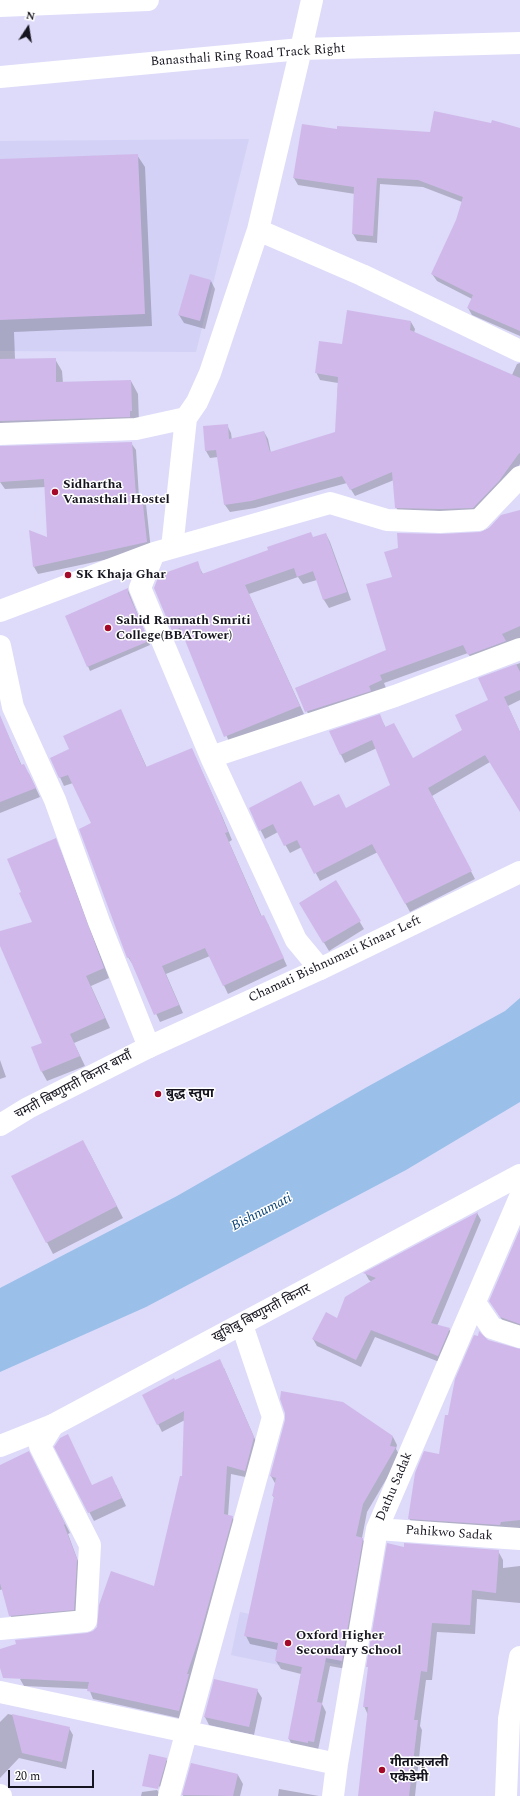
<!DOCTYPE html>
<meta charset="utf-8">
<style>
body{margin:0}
#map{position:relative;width:520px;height:1796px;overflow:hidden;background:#dddbf9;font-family:Spectral,serif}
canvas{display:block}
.north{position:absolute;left:8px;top:8px;width:40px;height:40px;-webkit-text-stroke:3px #fff;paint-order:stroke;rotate:12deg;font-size:11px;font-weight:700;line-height:16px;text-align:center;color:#16151f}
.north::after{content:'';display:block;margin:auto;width:14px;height:18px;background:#16151f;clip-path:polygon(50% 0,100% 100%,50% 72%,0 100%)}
.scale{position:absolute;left:8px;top:1770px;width:86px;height:18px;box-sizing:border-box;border:2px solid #16151f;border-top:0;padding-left:5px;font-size:12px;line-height:14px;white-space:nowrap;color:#16151f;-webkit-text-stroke:3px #fff;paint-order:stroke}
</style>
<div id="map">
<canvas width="520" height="1796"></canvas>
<div class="north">N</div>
<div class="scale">20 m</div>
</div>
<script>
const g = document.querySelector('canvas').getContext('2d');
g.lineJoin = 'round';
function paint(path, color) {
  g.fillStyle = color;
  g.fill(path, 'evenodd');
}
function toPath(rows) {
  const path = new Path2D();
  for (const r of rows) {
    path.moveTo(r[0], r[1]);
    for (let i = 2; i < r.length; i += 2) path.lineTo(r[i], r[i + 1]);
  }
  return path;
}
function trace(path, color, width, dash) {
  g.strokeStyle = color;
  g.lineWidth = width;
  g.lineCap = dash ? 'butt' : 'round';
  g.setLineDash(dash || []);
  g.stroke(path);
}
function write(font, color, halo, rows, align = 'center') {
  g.font = font + ' Spectral,"Noto Sans Devanagari",serif';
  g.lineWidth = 3;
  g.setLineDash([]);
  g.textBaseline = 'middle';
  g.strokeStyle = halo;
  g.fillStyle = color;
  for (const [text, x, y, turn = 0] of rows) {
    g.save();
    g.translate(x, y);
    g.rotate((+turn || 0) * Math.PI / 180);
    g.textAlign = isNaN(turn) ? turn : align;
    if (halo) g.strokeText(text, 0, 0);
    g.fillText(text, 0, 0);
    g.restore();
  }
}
paint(toPath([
 [249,139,196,352,0,351,0,141],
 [240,1612,287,1622,343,1653,340,1665,282,1653,279,1665,231,1655]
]), '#d3d1f6');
paint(toPath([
 [520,998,520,1102,406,1170,146,1307,0,1372,0,1288,177,1196,367,1087,505,1011]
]), '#9abfe9');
paint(toPath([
 [520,129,520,336,472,315,468,308,472,299,437,281,432,274,457,220,462,202,423,187,380,184,377,243,357,241,353,234,355,194,298,185,294,178,338,130,430,134],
 [137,155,145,167,152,326,14,332,15,359,55,359,62,371,63,383,131,381,138,394,139,423,0,433,0,160],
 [211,281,215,289,205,329,184,323,179,315],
 [411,322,415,329,414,333,512,375,517,364,520,363,520,418,505,400,520,454,520,464,502,488,477,515,400,515,396,507,394,480,355,496,347,483,255,508,230,512,225,505,218,457,210,458,206,451,227,425,231,433,232,440,264,432,268,439,271,453,336,433,338,383,320,380,316,372,343,346],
 [131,443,136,450,139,497,142,497,146,504,151,550,38,574,34,567,48,538,46,487,5,489,0,482,0,447],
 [520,511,520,645,473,663,468,653,384,683,386,688,311,720,296,688,388,650,393,578,441,535,480,533],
 [326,534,330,542,351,600,329,608,324,600,317,580,303,584,298,577,249,594,304,714,230,744,185,636,177,639,155,588,197,563,203,574],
 [128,590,150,645,90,671,66,616],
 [520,663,520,700,508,706,520,732,520,801,490,762,432,796,475,879,410,912,378,852,320,881,302,847,290,853,278,832,265,839,250,809,314,807,346,809,392,785,377,748,345,763,330,732,379,715,386,728,413,759,463,730,490,701,480,679],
 [121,711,147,768,196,758,222,816,232,840,229,842,262,917,268,924,287,966,228,994,210,956,166,974,183,1013,160,1022,133,965,128,957,92,824,73,783,64,786,51,758,71,749],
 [4,726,22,766,29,774,40,797,0,813,0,728],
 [55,840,60,849,109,978,91,986,110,1028,74,1043,85,1066,47,1081,42,1072,43,1044,0,944,0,932,33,923,23,892],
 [336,882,364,929,329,951,300,903],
 [0,1060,6,1077,0,1079],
 [89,1152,123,1218,53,1254,13,1177],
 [477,1213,481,1220,437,1326,449,1329,454,1337,442,1363,375,1337,361,1367,317,1346,313,1339,337,1319,372,1282,369,1280,365,1273],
 [520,1231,520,1331,506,1326,490,1301],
 [488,1341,520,1350,520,1529,414,1527,409,1518,440,1455,448,1416],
 [224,1368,258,1446,250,1478,231,1474,228,1516,232,1517,237,1525,183,1719,93,1699,89,1689,24,1686,20,1679,93,1633,155,1588,183,1477,185,1420,162,1432,158,1424,175,1381],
 [286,1420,393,1437,397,1445,396,1449,400,1456,367,1512,362,1538,367,1547,346,1669,330,1666,322,1704,326,1712,318,1750,293,1747,289,1739,301,1674,281,1669,276,1661,278,1650,250,1644,246,1636,275,1499,273,1496,276,1485,271,1476],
 [55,1447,92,1486,116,1485,126,1506,94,1521],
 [33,1461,70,1533,68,1534,81,1569,79,1618,16,1624,10,1615,3,1589,0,1590,0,1466],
 [405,1548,498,1551,503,1560,503,1568,520,1566,520,1603,477,1599,475,1634,437,1632,432,1680,426,1680,420,1726,422,1730,415,1796,359,1796,368,1715,364,1706,369,1669,367,1666],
 [257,1690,262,1698,254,1735,209,1725,205,1717],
 [8,1714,69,1728,73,1735,66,1769,19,1758,0,1778,0,1722],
 [166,1759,168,1763,162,1787,147,1784],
 [192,1765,238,1775,243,1784,240,1796,183,1796],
 [279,1789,319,1796,278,1796],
 [157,1790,161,1796,141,1796,142,1792]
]), '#0003');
paint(toPath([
 [434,111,491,123,492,120,520,128,520,331,467,308,473,295,431,274,456,220,463,197,418,180,377,178,373,236,352,234,354,187,293,178,302,124,337,129,337,126,430,132],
 [138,154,145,314,0,320,0,159],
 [190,274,211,280,200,321,178,315],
 [347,310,411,321,410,330,520,378,520,452,499,481,473,508,440,509,395,508,392,472,350,490,342,476,251,501,224,505,216,450,205,451,203,426,228,424,229,439,264,431,270,452,335,432,338,377,315,373,319,341,342,344],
 [56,358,56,382,131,380,132,411,130,411,130,417,0,421,0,359],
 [132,442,136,496,142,496,147,542,33,567,29,530,47,537,44,479,0,482,0,446],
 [520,510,520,626,502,634,506,641,468,655,463,645,380,675,382,680,369,686,371,691,305,712,295,688,386,650,366,584,392,577,384,552,398,548,397,533,441,534,480,532,488,529,501,515],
 [311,532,313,537,326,533,347,592,323,600,313,571,297,577,294,568,245,585,300,706,224,737,180,628,172,631,154,588,159,575,198,561,202,574,268,550,267,547],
 [128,588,128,593,149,641,87,667,65,616],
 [516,664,520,672,520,690,504,697,520,732,520,812,485,755,428,788,472,871,405,904,372,844,314,874,297,840,284,846,273,824,259,831,249,808,301,781,314,806,339,794,346,808,390,785,372,740,340,755,329,731,380,714,385,727,394,723,413,758,462,730,455,715,488,700,478,678],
 [121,709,146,767,192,748,218,807,228,832,225,833,261,916,264,915,284,958,223,986,205,948,162,966,179,1005,154,1015,129,957,127,958,79,829,91,823,68,775,59,778,50,758,69,749,63,736],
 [0,715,21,765,24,764,36,788,0,802],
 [56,838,104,968,86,976,105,1018,70,1034,80,1056,41,1072,31,1047,42,1043,0,946,0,931,32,922,19,893,21,892,7,859],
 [336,880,361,921,323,943,299,903],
 [83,1140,117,1206,46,1243,11,1176],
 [478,1212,431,1323,450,1328,438,1356,371,1330,356,1360,312,1339,326,1312,337,1318,345,1297,376,1278,363,1273],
 [520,1229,520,1324,500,1317,489,1301],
 [479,1331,488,1340,520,1349,520,1520,501,1522,500,1525,408,1519,415,1473,424,1451,439,1454,445,1415,448,1415,455,1379,474,1335,478,1336],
 [220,1359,254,1437,245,1471,227,1466,224,1514,233,1516,199,1638,187,1674,189,1674,179,1711,87,1691,89,1682,3,1678,0,1668,0,1649,16,1644,15,1640,87,1633,93,1631,97,1627,99,1605,111,1571,154,1586,180,1476,182,1476,184,1411,157,1425,142,1395,174,1378,175,1380],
 [281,1391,343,1402,393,1436,390,1446,396,1447,363,1504,356,1536,363,1538,342,1661,326,1658,317,1702,322,1703,314,1742,308,1741,308,1743,288,1739,302,1667,275,1661,278,1643,244,1636,274,1496,272,1496,276,1478,270,1476,285,1420,285,1413,280,1399],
 [68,1434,92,1485,112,1476,122,1498,88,1513,54,1447,60,1438],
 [29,1451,65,1524,64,1525,77,1559,74,1610,9,1616,0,1583,0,1465],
 [387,1543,404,1547,404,1543,499,1550,496,1593,472,1590,470,1625,432,1623,427,1672,421,1671,414,1720,418,1720,409,1796,358,1796,368,1707,363,1707,368,1667,366,1667],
 [214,1679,258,1689,249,1727,204,1717],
 [12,1714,70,1727,62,1762,22,1753],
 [149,1754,167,1758,158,1789,142,1786],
 [191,1763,238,1774,233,1796,182,1795]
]), '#d0b9ea');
trace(toPath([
 [0,77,301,49,520,43],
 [258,230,362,275,520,351],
 [0,434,136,429,186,418],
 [172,548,186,418,197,402,210,373,258,230,301,49,312,0],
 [154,553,140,588,211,757,296,940,320,969],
 [0,611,154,553,330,503,387,520,440,522,479,520,520,477],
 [0,646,13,707,55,800,99,922,149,1047],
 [211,757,395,696,520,649],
 [475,1303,492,1328,520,1337],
 [377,1529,520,1539],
 [0,1629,86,1621,90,1545,40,1446,53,1425],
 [0,1692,337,1764],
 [0,1795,1,1796],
 [169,1796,273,1417,242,1325],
 [333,1796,337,1764,377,1529,520,1197],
 [506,1796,509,1719,520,1657]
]), '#fff', 22);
trace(toPath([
 [0,1125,28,1108,149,1047,320,969,520,872]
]), '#fff', 22);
trace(toPath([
 [0,1446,53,1425,520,1175]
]), '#fff', 22);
trace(toPath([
 [0,6,148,0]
]), '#fff', 22);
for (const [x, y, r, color] of [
 [55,492,4,"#a50929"],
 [68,575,4,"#a50929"],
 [108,628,4,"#a50929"],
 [158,1094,4,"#a50929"],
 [288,1643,4,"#a50929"],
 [382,1770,4,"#a50929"]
]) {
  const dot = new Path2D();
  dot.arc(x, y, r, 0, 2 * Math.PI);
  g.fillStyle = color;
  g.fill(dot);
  trace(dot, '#fff', 1.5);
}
write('13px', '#16151f', '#fff', [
 ["Banasthali Ring Road Track Right",248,56,-4],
 ["Chamati Bishnumati Kinaar Left",335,960,-25],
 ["चमती बिष्णुमती किनार बायाँ",74,1086,-28],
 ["खुशिबु बिष्णुमती किनार",262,1314,-28],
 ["Dathu Sadak",395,1487,-67],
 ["Pahikwo Sadak",449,1534,4]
]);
write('bold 13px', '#16151f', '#fff', [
 ["Sidhartha",63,485],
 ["Vanasthali Hostel",63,500],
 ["SK Khaja Ghar",76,575],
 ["Sahid Ramnath Smriti",116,621],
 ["College(BBATower)",116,636],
 ["बुद्ध स्तुपा",166,1094],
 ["Oxford Higher",296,1636],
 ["Secondary School",296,1651],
 ["गीताञ‍्जली",390,1763],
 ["एकेडेमी",390,1778]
], 'left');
write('italic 14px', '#084174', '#fff', [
 ["Bishnumati",262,1213,-27]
]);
</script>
